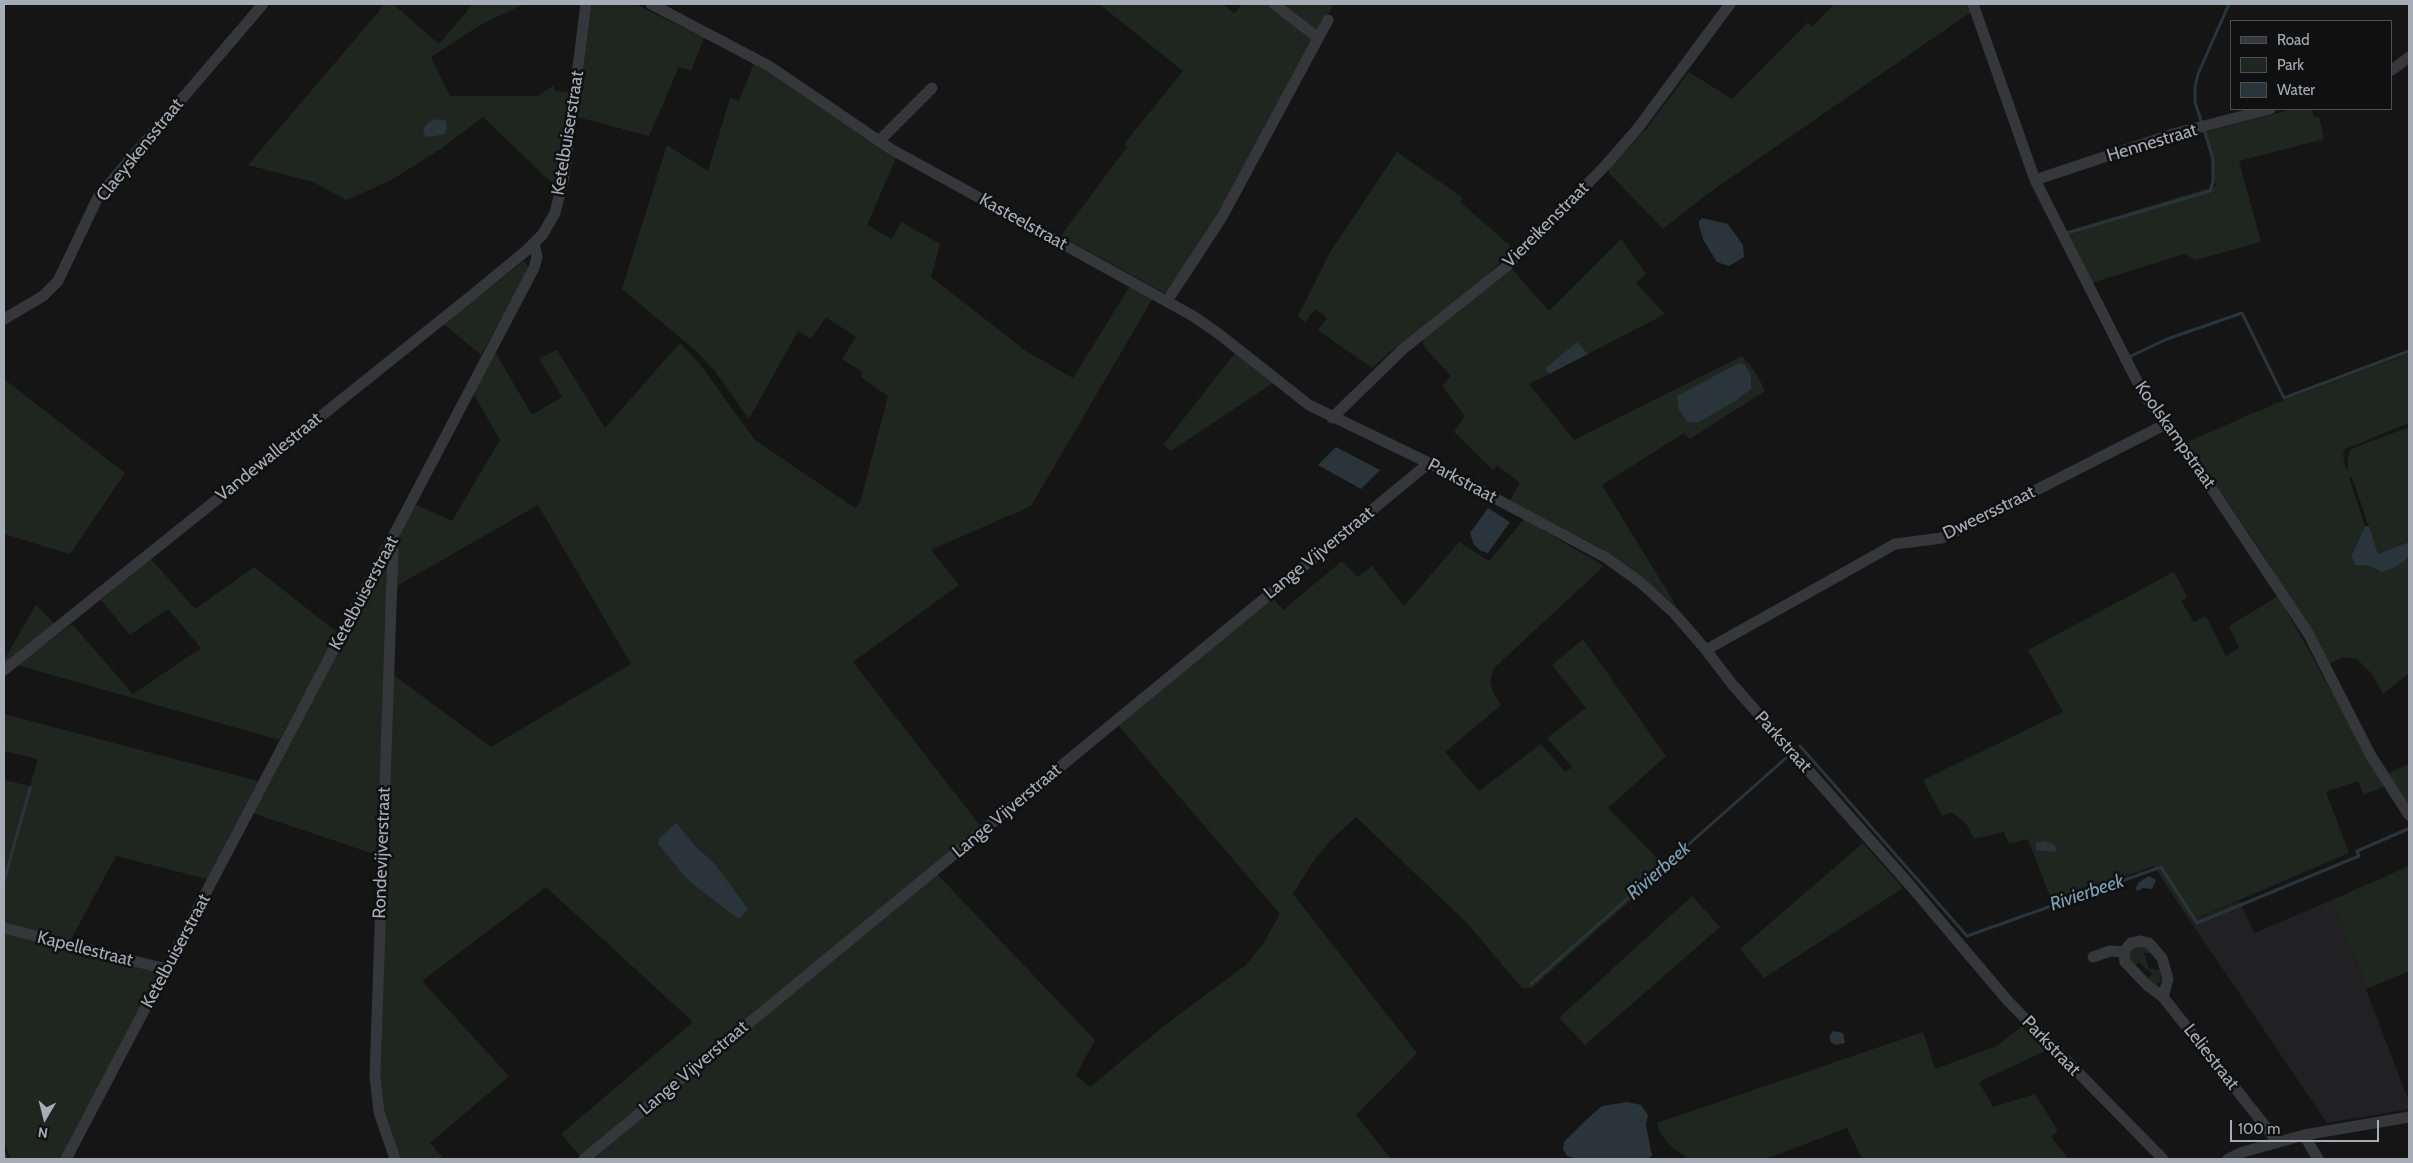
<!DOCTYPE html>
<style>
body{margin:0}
#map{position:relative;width:2413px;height:1163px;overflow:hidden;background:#151516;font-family:Cabin,sans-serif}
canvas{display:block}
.frame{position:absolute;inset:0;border:5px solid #a6adb7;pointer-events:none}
.legend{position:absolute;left:2230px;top:20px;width:162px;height:90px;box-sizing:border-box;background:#101011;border:1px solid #4c4f53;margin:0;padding:6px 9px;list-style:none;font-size:15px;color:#a6adb7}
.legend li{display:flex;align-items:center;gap:10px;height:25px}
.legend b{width:25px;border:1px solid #4c4f53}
.north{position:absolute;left:20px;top:1093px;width:50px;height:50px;-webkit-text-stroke:4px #101011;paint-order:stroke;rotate:188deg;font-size:14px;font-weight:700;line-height:20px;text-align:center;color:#a6adb7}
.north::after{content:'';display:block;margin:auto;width:18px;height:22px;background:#a6adb7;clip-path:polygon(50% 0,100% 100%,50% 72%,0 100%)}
.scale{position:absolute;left:2230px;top:1120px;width:149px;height:22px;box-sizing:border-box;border:2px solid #a6adb7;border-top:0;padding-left:6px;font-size:15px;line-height:18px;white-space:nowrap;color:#a6adb7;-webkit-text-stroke:4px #101011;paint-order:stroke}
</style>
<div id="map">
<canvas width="2413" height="1163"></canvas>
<div class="frame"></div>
<ul class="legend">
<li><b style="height:6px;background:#35373b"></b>Road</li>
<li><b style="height:14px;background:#1f261f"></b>Park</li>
<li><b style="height:14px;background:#2a353b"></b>Water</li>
</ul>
<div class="north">N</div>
<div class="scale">100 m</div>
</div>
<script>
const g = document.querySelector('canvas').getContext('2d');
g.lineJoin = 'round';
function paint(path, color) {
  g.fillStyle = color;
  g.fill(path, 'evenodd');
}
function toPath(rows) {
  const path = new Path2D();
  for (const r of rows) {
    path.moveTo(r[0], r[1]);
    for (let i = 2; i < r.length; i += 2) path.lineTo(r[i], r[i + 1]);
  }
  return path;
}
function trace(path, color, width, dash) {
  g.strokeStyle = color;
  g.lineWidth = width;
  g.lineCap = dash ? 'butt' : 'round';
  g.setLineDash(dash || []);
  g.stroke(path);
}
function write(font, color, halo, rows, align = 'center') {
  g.font = font + ' Cabin,sans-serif';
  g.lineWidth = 5;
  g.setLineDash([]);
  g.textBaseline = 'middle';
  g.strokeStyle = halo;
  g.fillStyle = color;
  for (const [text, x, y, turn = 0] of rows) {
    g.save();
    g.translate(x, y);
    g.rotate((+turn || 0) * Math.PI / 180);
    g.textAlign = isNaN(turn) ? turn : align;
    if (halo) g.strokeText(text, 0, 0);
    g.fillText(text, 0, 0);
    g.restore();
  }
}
paint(toPath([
 [2332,900,2409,1102,2409,1109,2327,1123,2190,921,2239,901,2254,933]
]), '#212123');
paint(toPath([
 [385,4,393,4,439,44,473,4,524,4,482,24,431,57,450,96,538,96,554,85,555,91,571,92,557,188,483,117,442,148,390,181,346,200,313,182,248,165],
 [592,4,635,4,704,38,691,71,679,67,649,136,577,117],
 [1099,4,1222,4,1234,13,1243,4,1270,4,1311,36,1311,43,1223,210,1169,291,1164,293,1061,236,1127,147,1124,144,1183,71],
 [1277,4,1334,4,1316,34],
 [1834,4,1968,4,1971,12,1710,192,1663,229,1609,173,1609,168,1646,129,1689,72,1732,99,1808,22,1812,27],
 [754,63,896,158,867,225,892,239,901,222,940,244,931,277,1026,351,1073,378,1130,286,1153,298,1031,506,931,550,959,585,853,662,982,828,581,1157,561,1134,693,1022,546,887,422,981,509,1076,430,1143,444,1159,400,1159,388,1129,380,1094,392,674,491,747,631,664,538,505,395,587,399,537,414,504,452,521,500,440,473,393,494,350,532,415,562,397,539,358,557,350,605,428,680,343,699,363,755,440,855,508,860,503,888,396,861,377,862,372,842,359,856,337,826,317,811,339,798,331,749,419,714,370,695,350,622,289,667,145,708,171,730,98,739,101],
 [2293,109,2312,109,2314,117,2319,117,2324,139,2239,161,2261,242,2196,260,2184,254,2092,283,2064,232,2216,186,2205,132],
 [1397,152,1463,198,1460,202,1514,249,1482,280,1435,319,1392,350,1372,368,1318,330,1327,318,1315,309,1305,322,1298,316,1330,252],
 [1621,239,1646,274,1636,283,1665,314,1588,354,1577,342,1545,368,1549,374,1529,384,1574,440,1742,356,1756,373,1765,391,1690,439,1684,433,1602,485,1677,607,1638,574,1599,547,1510,501,1520,483,1497,465,1493,470,1454,432,1465,416,1442,386,1451,376,1424,347,1423,340,1512,269,1549,311],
 [1747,393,1699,422,1688,422,1685,416],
 [524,261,528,266,526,274,481,355,444,324],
 [1235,353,1273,383,1171,451,1163,445],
 [2407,354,2409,354,2409,423,2345,449,2343,454,2346,470,2348,470,2348,456,2351,449,2409,427,2409,542,2378,554,2352,477,2349,478,2365,526,2351,557,2355,565,2365,565,2377,571,2406,560,2409,555,2409,673,2383,694,2371,673,2357,659,2342,657,2330,664,2259,548,2223,495,2183,444,2274,404],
 [4,379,125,473,70,554,4,534],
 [1524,519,1604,566,1494,668,1490,681,1493,693,1501,705,1445,752,1479,791,1541,744,1565,772,1572,767,1547,738,1586,708,1552,665,1583,639,1666,756,1608,808,1667,868,1532,988,1522,988,1466,922,1356,817,1331,840,1312,863,1293,894,1417,1053,1356,1115,1391,1159,592,1159,936,873,1095,1040,1076,1075,1090,1087,1165,1025,1246,965,1263,944,1280,914,1117,724,1273,598,1283,610,1342,561,1358,577,1372,566,1404,606,1459,542,1489,561],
 [151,559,195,609,254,567,338,633,279,740,17,665,72,624,133,694,201,648,168,609,130,635,101,600],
 [382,566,387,569,388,575,377,855,252,813],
 [2174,572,2187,597,2181,601,2194,622,2206,616,2226,656,2239,648,2229,626,2278,596,2385,786,2364,795,2358,781,2326,792,2349,853,2190,921,2154,866,2052,902,2028,839,2009,844,2004,832,1974,839,1967,825,1952,812,1942,816,1923,780,2063,712,2028,650],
 [36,605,54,623,4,664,4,660],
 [4,714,258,781,207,879,116,856,70,941,4,925,4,780,30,786,38,759,4,751],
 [2409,764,2409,805,2388,773],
 [1863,843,1903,888,1764,978,1740,949],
 [2409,866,2409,971,2366,989,2332,900],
 [1692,896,1720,927,1585,1045,1559,1018],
 [4,932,158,972,63,1159,10,1159,4,1142],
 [2141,945,2155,953,2144,953,2149,969,2160,970,2161,981,2156,985,2147,980,2152,974,2139,962,2134,967,2127,955,2131,948],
 [2022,1026,2045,1051,1979,1082,1993,1107,2035,1094,2058,1131,2051,1137,2069,1159,1862,1159,1847,1128,1766,1159,1689,1159,1673,1148,1660,1133,1657,1123,1923,1032,1935,1069,1997,1046]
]), '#1f261f');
paint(toPath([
 [435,119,446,121,447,129,445,134,429,137,425,136,423,129,428,123],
 [1702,218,1728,224,1743,245,1744,257,1729,266,1717,262,1704,241,1699,226,1699,221],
 [1577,342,1588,354,1549,374,1545,368],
 [1739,363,1744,364,1751,376,1751,389,1734,402,1699,422,1688,422,1679,410,1677,396],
 [1336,447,1380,470,1361,489,1318,465],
 [1488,508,1510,522,1488,553,1481,551,1474,545,1470,533],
 [2365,526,2369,526,2378,554,2409,542,2409,555,2406,560,2397,566,2382,572,2365,565,2355,565,2351,557],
 [676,823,697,848,714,863,748,909,740,918,737,918,688,880,658,844,659,839],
 [2044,841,2054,844,2057,850,2055,852,2036,850,2036,843],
 [2149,876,2156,880,2152,889,2143,888,2137,891,2136,888,2138,883],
 [1833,1031,1843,1033,1845,1043,1835,1045,1831,1042,1829,1037],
 [1627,1102,1641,1105,1648,1115,1646,1125,1652,1156,1647,1159,1577,1159,1567,1156,1563,1149,1564,1142,1587,1119,1602,1106]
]), '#2a353b');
trace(toPath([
 [2068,236,2067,233,2210,191,2213,182,2213,158,2195,102,2195,87,2198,74,2229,4],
 [2129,357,2167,339,2242,313,2284,398,2409,351],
 [1800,746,1967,936,2161,867,2197,923,2359,856,2357,851,2408,829],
 [4,881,30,788],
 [1531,984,1786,758],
 [4,1153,6,1159]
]), '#2a353b', 3);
trace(toPath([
 [651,4,769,66,891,149,1193,316,1219,334,1309,405,1429,463,1605,557,1640,582,1674,613,1706,650,1732,684,1909,884,2008,1001,2163,1159],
 [1274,4,1317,37],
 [1973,4,2035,180,2144,395,2204,477,2308,633,2371,756,2409,815],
 [2392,70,2409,57],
 [879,141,932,88],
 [2035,180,2173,134,2270,109],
 [1167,301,1222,217,1328,20],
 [4,319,43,296,58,281,98,197,263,4],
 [1332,418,1403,349,1507,266,1605,166,1638,128,1730,4],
 [390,545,393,549,375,1076,379,1112,395,1159],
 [1706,650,1895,544,1942,538,2164,425],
 [4,670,471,296,527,250,543,234,555,213,564,177,586,4],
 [4,928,166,969],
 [2093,957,2110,951,2125,952],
 [2163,997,2168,979,2162,958,2149,943,2141,941,2131,943,2126,949,2124,956,2125,962,2147,985,2163,997,2277,1141],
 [2304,1135,2318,1159],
 [66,1159,534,268,537,257,534,243],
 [584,1159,1429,463],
 [2228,1159,2243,1152,2304,1135,2409,1117]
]), '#35373b', 11);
write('18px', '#a6adb7', '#101011', [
 ["Ketelbuiserstraat",568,133,-81],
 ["Hennestraat",2152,143,-17],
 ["Claeyskensstraat",140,150,-51],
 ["Kasteelstraat",1023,222,29],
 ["Viereikenstraat",1546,225,-45],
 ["Koolskampstraat",2175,435,55],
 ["Vandewallestraat",269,457,-39],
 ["Parkstraat",1462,481,28],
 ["Dweersstraat",1989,513,-26],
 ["Lange Vijverstraat",1319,553,-39],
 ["Ketelbuiserstraat",364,593,-62],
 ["Parkstraat",1783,742,48],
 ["Lange Vijverstraat",1007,811,-40],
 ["Rondevijverstraat",382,853,-88],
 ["Kapellestraat",85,949,14],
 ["Ketelbuiserstraat",176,951,-62],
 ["Parkstraat",2051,1046,46],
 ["Leliestraat",2211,1057,52],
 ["Lange Vijverstraat",694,1068,-40]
]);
write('italic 19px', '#7ca0b3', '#101011', [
 ["Rivierbeek",1659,871,-41],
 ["Rivierbeek",2087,893,-19]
]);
</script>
